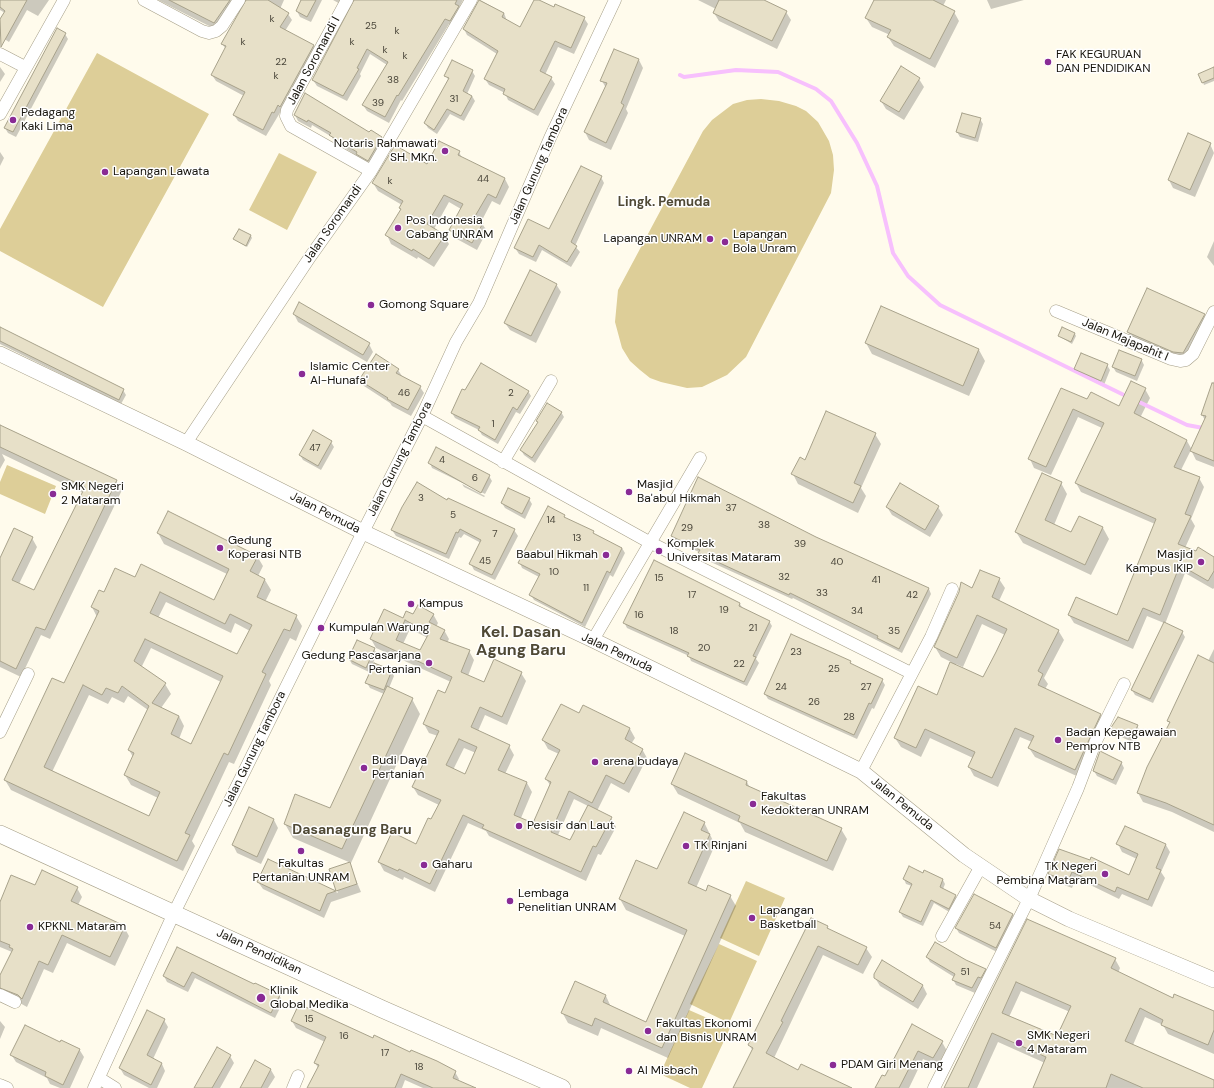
<!DOCTYPE html>
<style>
body{margin:0}
canvas{display:block;background:#fffbec}
</style>
<canvas width="1214" height="1088"></canvas>
<script>
const g = document.querySelector('canvas').getContext('2d');
g.lineJoin = 'round';
function paint(path, color) {
  g.fillStyle = color;
  g.fill(path, 'evenodd');
}
function toPath(rows) {
  const path = new Path2D();
  for (const r of rows) {
    path.moveTo(r[0], r[1]);
    for (let i = 2; i < r.length; i += 2) path.lineTo(r[i], r[i + 1]);
  }
  return path;
}
function trace(path, color, width, dash) {
  g.strokeStyle = color;
  g.lineWidth = width;
  g.lineCap = dash ? 'butt' : 'round';
  g.setLineDash(dash || []);
  g.stroke(path);
}
function write(font, color, halo, rows, align = 'center') {
  g.font = font + ' "DM Sans",sans-serif';
  g.lineWidth = 3;
  g.setLineDash([]);
  g.textBaseline = 'middle';
  g.strokeStyle = halo;
  g.fillStyle = color;
  for (const [text, x, y, turn = 0] of rows) {
    g.save();
    g.translate(x, y);
    g.rotate((+turn || 0) * Math.PI / 180);
    g.textAlign = isNaN(turn) ? turn : align;
    if (halo) g.strokeText(text, 0, 0);
    g.fillText(text, 0, 0);
    g.restore();
  }
}
paint(toPath([
 [97,53,209,114,103,307,0,251,0,229],
 [761,99,779,101,796,106,806,111,818,122,829,141,833,155,834,170,831,193,746,357,727,375,702,387,687,388,661,382,650,378,640,370,630,361,622,348,615,322,618,290,703,131,712,120,733,104,747,100],
 [279,153,317,172,287,230,249,210],
 [7,465,56,486,45,514,0,494,0,482],
 [746,881,785,898,759,956,720,938],
 [719,944,757,961,729,1023,690,1004],
 [689,1010,730,1028,702,1088,690,1088,660,1074]
]), '#ddce98');
paint(toPath([
 [0,0,49,0,38,16,27,10,9,42,0,36,0,21,5,13,0,10],
 [158,0,231,0,236,8,219,31],
 [248,0,284,0,280,9,288,14,292,20,285,31,313,45,317,51,266,136,238,121,234,115,244,96,216,81,212,75,226,49,222,44],
 [302,0,322,0,311,22,300,17,297,11],
 [333,0,346,0,342,5],
 [355,0,463,0,459,8,461,13,453,27,449,24,402,101,401,100,389,123,367,111,363,105,387,65,370,54,360,74,361,76,347,101,317,86,313,80],
 [480,0,504,13,507,21,520,29,535,0,554,9,584,18,588,24,574,54,558,47,545,75,551,78,555,84,538,116,508,100,505,93,489,85,485,79,497,54,467,35,464,29],
 [698,0,762,0,786,12,791,20,777,49,719,21,714,13,716,9],
 [875,0,946,0,943,6,954,12,959,21,935,68,894,46,888,37,890,35,872,27,866,18],
 [987,0,1024,0,991,9],
 [65,34,68,39,16,137,8,133,5,128],
 [615,50,639,60,643,68,626,109,628,113,611,150,589,140,585,132,606,88,602,81],
 [0,67,5,74,0,82],
 [472,71,475,76,467,94,472,96,475,101,464,121,450,114,437,134,428,128,425,123,449,81,446,76],
 [1200,75,1214,75,1214,81,1204,85],
 [919,79,924,87,904,120,886,109,881,101],
 [295,115,370,133,382,138,385,144,372,166,334,141,332,137,312,125,311,128,298,121],
 [980,119,983,124,978,142,960,137,957,132],
 [1210,144,1214,153,1195,197,1173,188,1169,180],
 [0,152,4,158,0,166],
 [459,152,462,158,505,179,509,187,500,205,492,201,481,222,487,231,477,250,455,238,450,230,461,209,449,202,434,229,444,236,449,244,434,267,418,257,417,259,391,244,387,235,402,211,400,208,402,205,378,191,373,183],
 [601,177,604,183,575,246,580,252,571,267,542,250,536,262,519,254,515,248,549,231],
 [251,236,252,238,247,247,234,239],
 [1214,241,1214,266,1207,257],
 [556,284,561,292,536,343,510,330,505,323],
 [882,307,979,350,985,361,969,396,872,354,866,343],
 [294,314,369,344,373,352,367,362,298,322],
 [1204,315,1210,325,1189,363,1134,343,1128,332],
 [0,328,123,390,126,395,121,404,0,344],
 [1075,334,1076,336,1072,344,1059,336],
 [1141,359,1144,365,1137,381,1116,372,1113,367],
 [1107,365,1110,370,1104,385,1078,374,1075,369],
 [398,370,402,376,420,387,424,393,411,416,392,406,390,403,364,386,360,380],
 [1214,381,1214,467,1196,460,1191,450,1181,470,1199,478,1204,487,1191,519,1195,526,1185,548,1214,558,1214,588,1213,589,1185,573,1165,624,1182,632,1185,637,1153,703,1135,695,1132,690,1164,623,1147,616,1133,649,1074,623,1069,615,1118,616,1155,524,1081,492,1076,483,1102,428,1078,417,1051,475,1034,468,1030,459,1062,389,1088,401,1119,408,1145,389,1150,398,1140,418,1187,441,1192,450,1205,420,1202,415],
 [528,391,531,396,520,414,516,412,498,444,482,435,479,430,455,418,452,413],
 [561,412,564,417,535,463,524,455,521,450],
 [0,432,116,481,122,490,50,639,41,635,21,677,0,667,0,560,32,538,37,547,19,584,35,592,83,493,2,454,5,460,0,469],
 [875,434,881,444,861,488,866,496,858,513,798,484,793,474],
 [331,442,334,447,321,470,303,460,300,455],
 [430,463,489,476,492,481,485,494,432,468],
 [1061,483,1067,494,1054,525,1072,533,1080,517,1103,528,1109,539,1091,575,1023,543,1016,532],
 [462,484,485,496,484,497,464,487],
 [449,499,514,530,518,536,495,580,474,570,471,564,481,543,464,534,461,538,459,537,449,559,396,536,392,530,448,502],
 [529,499,532,504,525,519,505,508,502,503],
 [887,507,938,507,943,515,930,537,892,515],
 [168,512,257,556,263,566,258,576,265,580,271,590,265,602,296,616,302,626,296,641,290,638,269,681,271,685,234,764,229,762,192,841,195,846,183,871,11,790,5,780,64,685,97,617,92,607,104,594,135,578,214,601,227,574,164,544,158,533],
 [166,602,231,633,235,623,250,631,238,656,158,618],
 [151,648,221,682,191,745,179,739,184,726,179,716,161,708,171,694,165,684,141,668],
 [89,695,108,704,112,697,124,703,128,696,148,710,129,750,133,757,125,775,131,785,158,798,149,818,52,772],
 [564,516,566,519,593,532,595,536,622,548,625,553,613,577,610,575,585,627,534,600,531,595,539,577,522,568,520,563],
 [672,536,816,538,929,589,931,594,902,653,793,598,792,599,702,558,699,552,675,541],
 [999,579,1005,588,999,601,1058,630,1064,640,1044,678,1048,684,1045,689,1100,715,1106,724,1081,778,1035,757,1029,748,1032,742,1020,737,998,787,974,776,969,767,973,758,930,738,921,757,901,747,895,738,937,696,951,662,941,657,935,647,973,589],
 [982,624,1005,635,983,678,955,665,956,664,963,667],
 [740,604,743,609,769,621,772,626,756,659,759,663,747,686,691,661,689,656,627,628,624,622],
 [433,614,438,623,436,627,444,630,449,639,447,643,469,651,474,660,468,676,484,683,521,673,526,681,507,725,485,715,478,731,509,746,514,755,505,774,527,783,532,792,521,818,533,825,550,785,546,779,559,754,548,749,543,740,579,715,630,729,635,738,631,744,642,749,647,758,629,793,611,783,597,811,611,818,616,827,601,855,598,854,586,881,489,836,486,831,468,823,435,892,404,877,403,880,384,871,379,862,416,845,439,805,418,795,413,787,438,736,429,733,424,724,446,694,451,682,376,648,371,639,403,619,414,616],
 [410,629,428,638,420,652,403,644],
 [464,748,476,753,465,776,453,770],
 [574,799,588,806,570,841,558,835],
 [374,649,377,654,373,663,391,671,394,676,389,688,412,699,420,714,351,863,293,838,285,824,330,810,384,694,370,688,367,683,373,667,372,666,369,672,352,664,349,659],
 [1214,649,1214,832,1172,812,1143,802,1138,793,1170,724,1168,721,1208,661],
 [850,662,852,666,882,680,885,685,874,709,872,708,857,739,768,699,765,694],
 [1137,726,1140,731,1135,743,1114,734,1111,729],
 [1121,762,1124,768,1116,785,1097,776,1094,771],
 [747,782,750,788,841,829,847,839,833,871,745,832,740,823,678,794,672,784],
 [250,809,274,820,278,828,261,864,237,853,233,845],
 [704,822,715,845,696,888,706,892,730,896,736,906,668,1058,601,1028,598,1036,568,1023,562,1012,606,996,611,1007,647,1023,685,936,626,910,620,899,637,861,658,871],
 [1126,827,1166,845,1170,852,1161,872,1165,878,1152,907,1122,894,1119,899,1076,878,1072,888,1054,881,1050,873,1060,850,1130,876,1137,859,1122,852,1118,844],
 [268,860,338,893,330,870,349,863,361,892,331,902,324,918,263,889,258,882],
 [923,874,943,880,945,884,943,889,955,896,958,900,951,913,934,903,923,926,903,917,900,912,912,886,906,884,904,879],
 [36,886,77,888,82,897,78,905,124,927,129,936,115,966,67,943,53,973,44,969,27,1007,9,997,0,996,0,978,12,952,0,947,0,904],
 [1013,914,1015,919,999,953,959,933,956,928],
 [1028,920,1115,959,1120,968,1118,973,1173,1000,1214,1012,1214,1054,1168,1034,1163,1025,1145,1017,1133,1045,1214,1081,1214,1088,1034,1088,1045,1063,998,1042,977,1088,945,1088],
 [1021,991,1070,1012,1058,1037,1009,1017],
 [827,926,829,930,866,948,872,957,863,974,823,955,774,1058,799,1071,849,1088,734,1088,753,1051,749,1045],
 [177,948,254,986,279,995,283,1002,275,1018,195,978,188,992,167,982,164,976],
 [927,957,966,961,985,969,988,974,981,981,975,993,956,985,953,979,954,977,930,962],
 [882,961,923,986,927,994,918,1009,880,986,875,978],
 [164,1020,168,1027,153,1059,162,1064,165,1071,157,1088,149,1088,124,1075,120,1068],
 [0,1021,5,1027,0,1039],
 [292,1021,374,1039,455,1072,459,1079,458,1081,474,1088,423,1088,405,1080,402,1088,309,1088,319,1069,315,1063,325,1042,296,1028],
 [912,1025,942,1042,947,1051,939,1067,923,1059,909,1088,876,1088,885,1078],
 [61,1044,79,1049,84,1057,70,1088,60,1088,50,1084,47,1078,16,1062,11,1054],
 [230,1056,234,1063,220,1088,195,1088],
 [271,1070,275,1077,268,1088,241,1088]
]), '#0003');
trace(toPath([
 [680,75,684,77,736,70,778,72,816,89,831,101,857,143,877,186,893,253,908,276,940,305,1128,397],
 [1135,400,1187,425,1214,430]
]), '#f7c0fd', 4);
const building = toPath([
 [0,0,27,0,1,47,0,19,5,11,0,7,0,0],
 [169,0,230,0,214,23,169,0],
 [246,0,268,0,289,13,280,27,314,45,280,107,278,105,274,113,272,112,263,130,233,115,245,92,211,75,226,46,221,44,246,0],
 [301,0,316,0,307,17,296,11,301,0],
 [354,0,457,0,455,4,459,6,450,21,445,19,398,96,397,95,385,117,362,105,388,62,367,49,357,68,359,69,343,96,312,80,354,0],
 [479,0,504,13,502,17,520,27,534,0,539,0,554,7,555,4,585,17,571,48,555,41,540,71,552,77,534,110,503,94,505,89,484,79,498,51,463,29,479,0],
 [719,0,764,0,787,11,772,41,713,13,719,0],
 [874,0,933,0,955,11,930,59,887,37,891,30,865,18,874,0],
 [57,28,66,33,13,132,4,128,57,28],
 [614,49,639,59,621,103,624,105,606,143,584,132,607,83,600,81,614,49],
 [452,60,473,70,463,91,472,96,461,116,447,109,434,130,424,123,449,78,444,76,452,60],
 [901,66,920,78,899,112,880,101,901,66],
 [1214,67,1214,78,1202,83,1198,74,1214,67],
 [305,93,369,132,371,130,382,137,368,161,356,154,357,152,329,135,331,133,308,120,307,122,294,115,305,93],
 [962,113,981,118,975,138,956,132,962,113],
 [1188,133,1211,143,1190,190,1168,180,1188,133],
 [439,141,460,151,458,155,505,178,496,198,488,194,474,218,483,223,472,243,449,230,463,204,444,195,427,224,445,235,429,259,413,249,412,251,385,235,401,209,399,208,403,201,372,183,395,145,427,164,439,141],
 [581,166,602,176,571,242,577,246,567,262,539,245,533,257,514,248,528,219,549,229,581,166],
 [239,229,251,235,246,246,233,239,239,229],
 [530,270,557,284,531,336,504,323,530,270],
 [1147,288,1205,314,1183,353,1173,352,1127,332,1147,288],
 [299,302,370,343,363,355,293,314,299,302],
 [881,306,979,349,963,386,865,343,881,306],
 [0,327,124,389,119,400,0,341,0,327],
 [1062,327,1075,333,1071,342,1058,336,1062,327],
 [1119,350,1142,359,1135,376,1112,367,1119,350],
 [1081,353,1108,364,1101,381,1074,369,1081,353],
 [376,354,399,369,396,373,421,386,408,410,387,399,388,398,359,380,376,354],
 [481,363,529,391,517,410,513,407,495,440,478,430,480,427,451,413,462,389,465,390,481,363],
 [1131,381,1146,388,1134,413,1187,440,1174,467,1200,477,1185,514,1191,516,1178,544,1196,551,1198,547,1214,557,1214,571,1208,581,1180,565,1160,615,1143,608,1128,641,1068,615,1076,597,1117,615,1156,519,1075,483,1104,423,1073,409,1046,467,1028,459,1061,388,1087,399,1091,392,1119,406,1131,381],
 [1212,383,1214,383,1214,461,1190,451,1206,416,1201,415,1212,383],
 [547,403,562,412,532,458,520,450,538,422,536,421,547,403],
 [826,411,876,433,854,483,861,486,853,503,791,474,800,457,805,460,826,411],
 [0,425,117,480,45,630,36,627,16,669,0,661,0,558,14,528,33,537,12,580,34,590,85,487,0,447,0,425],
 [313,430,332,441,318,466,299,455,313,430],
 [436,447,490,475,481,493,428,463,436,447],
 [1042,473,1062,482,1045,520,1071,532,1079,516,1103,527,1085,565,1015,532,1042,473],
 [698,477,816,537,929,588,899,649,877,638,878,636,790,593,789,595,698,553,700,550,671,536,698,477],
 [417,482,447,500,448,498,515,529,492,575,469,564,481,540,460,529,458,533,456,532,446,554,391,530,402,507,417,482],
 [900,483,939,506,925,530,886,507,900,483],
 [508,488,530,498,522,514,501,503,508,488],
 [548,506,565,515,564,517,594,531,593,533,622,548,610,573,607,571,582,623,529,595,540,574,518,563,548,506],
 [168,511,258,556,250,571,265,579,257,597,297,615,290,631,284,629,262,672,266,674,228,755,224,753,185,833,190,835,177,861,4,780,52,678,64,683,99,611,91,607,99,590,104,592,115,568,135,577,141,564,214,600,229,569,157,533,168,511],
 [160,592,225,624,230,614,252,625,237,654,150,613,160,592],
 [145,639,223,676,191,744,171,734,179,716,152,703,166,683,134,661,145,639],
 [83,685,102,695,106,688,118,693,122,686,149,706,128,750,134,753,124,775,160,792,149,816,44,767,83,685],
 [654,560,740,603,739,606,770,621,753,656,756,657,744,682,687,656,689,653,623,623,654,560],
 [980,570,1000,578,992,597,1059,630,1038,671,1043,674,1038,685,1101,714,1075,770,1028,748,1034,736,1015,728,992,778,968,767,975,752,925,729,916,748,894,738,918,686,937,695,950,662,983,677,996,652,1007,629,977,615,957,658,934,647,959,592,961,582,972,588,980,570],
 [418,605,434,614,429,622,445,630,440,639,470,650,461,672,484,682,494,659,522,672,502,717,480,707,471,727,510,745,498,770,527,782,514,815,533,823,551,782,545,779,560,750,542,740,561,704,579,713,583,705,630,728,625,739,643,749,624,784,606,775,592,803,569,791,551,832,570,840,588,805,612,817,596,847,593,846,581,872,482,828,484,825,463,815,430,884,399,869,398,871,378,862,392,832,416,844,428,818,431,819,441,800,412,787,439,731,423,724,438,690,445,693,452,677,370,639,384,609,403,618,406,611,413,614,418,605],
 [405,620,429,633,420,650,396,640,405,620],
 [459,739,477,747,465,774,446,765,459,739],
 [1164,622,1183,631,1150,699,1131,690,1164,622],
 [791,634,851,661,850,663,883,679,871,704,869,703,854,735,764,694,791,634],
 [357,640,375,648,366,668,348,659,357,640],
 [1198,655,1214,663,1214,825,1166,803,1137,793,1147,767,1170,722,1167,721,1198,655],
 [374,663,392,670,384,690,365,683,374,663],
 [387,686,413,698,342,849,284,824,295,794,330,808,387,686],
 [1118,717,1138,725,1132,738,1110,729,1118,717],
 [1100,751,1122,762,1113,780,1093,771,1100,751],
 [685,753,747,781,746,785,842,828,827,861,738,821,740,816,671,784,685,753],
 [249,807,274,819,257,857,232,845,249,807],
 [684,812,705,822,701,830,710,834,688,883,706,891,708,885,731,895,662,1048,595,1018,592,1026,561,1013,575,981,606,995,603,1002,646,1022,687,930,619,899,636,860,657,869,684,812],
 [1125,826,1166,844,1156,868,1161,870,1148,900,1117,887,1115,892,1072,872,1068,881,1048,874,1059,849,1090,860,1091,857,1129,875,1138,854,1116,844,1125,826],
 [268,859,336,891,329,869,350,862,357,884,327,894,320,911,257,882,268,859],
 [909,866,923,873,924,870,943,879,940,887,956,895,949,909,931,900,921,922,899,912,912,884,903,879,909,866],
 [42,870,78,887,71,901,125,926,110,957,62,935,48,965,39,961,22,999,18,995,0,988,0,975,13,949,9,947,10,945,0,941,0,902,11,875,35,885,42,870],
 [974,894,1013,914,996,948,955,928,974,894],
 [811,918,828,926,827,928,867,947,858,965,818,946,781,1021,783,1022,766,1053,798,1070,801,1064,852,1088,733,1088,753,1048,748,1045,811,918],
 [1027,919,1116,958,1111,968,1173,998,1174,994,1214,1011,1214,1030,1208,1045,1161,1025,1163,1020,1140,1008,1125,1041,1214,1080,1214,1088,1143,1088,1111,1074,1106,1088,1033,1088,1046,1057,992,1033,968,1088,944,1088,1027,919],
 [1016,982,1071,1006,1057,1036,1002,1013,1016,982],
 [935,942,966,960,986,969,981,978,978,977,972,988,952,980,955,974,926,957,935,942],
 [177,947,254,984,255,983,280,995,271,1013,192,972,184,987,163,976,177,947],
 [882,960,923,985,913,1002,874,978,874,974,882,960],
 [299,1004,373,1038,374,1035,410,1052,411,1050,437,1061,456,1071,453,1078,476,1088,433,1088,401,1074,395,1088,307,1088,319,1065,314,1063,326,1037,291,1021,299,1004],
 [147,1010,165,1019,147,1055,162,1063,151,1085,119,1068,147,1010],
 [912,1024,943,1041,933,1058,918,1051,899,1088,875,1088,882,1075,885,1076,912,1024],
 [25,1025,60,1042,61,1040,80,1049,63,1085,45,1076,46,1072,10,1055,25,1025],
 [217,1047,231,1055,212,1088,194,1088,217,1047],
 [255,1060,271,1069,261,1088,240,1088,255,1060]
]);
paint(building, '#e7e0c8');
trace(building, '#a8a28b', 1);
const minor = toPath([
 [144,0,202,31,209,33,216,31,222,26,239,0],
 [347,0,287,110,286,116,291,126,371,171],
 [0,54,25,67],
 [0,114,64,0],
 [1056,311,1171,359,1180,361,1186,360,1193,354,1214,312],
 [422,416,649,542,911,673],
 [186,443,310,257,371,171,471,0],
 [503,462,551,381],
 [593,640,700,458],
 [0,732,28,674],
 [861,771,931,637,952,589],
 [942,936,981,866],
 [0,995,15,1002],
 [99,1078,115,1088],
 [0,1085,7,1088],
 [94,1088,174,913,363,532,422,416,456,342,479,303,550,138,615,0],
 [293,1088,298,1076],
 [934,1088,1029,899,1078,788,1095,743,1124,684]
]);
const tertiary = toPath([
 [0,354,186,443,363,532,593,640,861,771,964,855,1029,899,1069,919,1214,980]
]);
const secondary = toPath([
 [0,834,382,1009,562,1088]
]);
trace(minor, '#a59e87', 13);
trace(tertiary, '#a59e87', 16);
trace(secondary, '#a59e87', 18);
trace(minor, '#fff', 12);
trace(tertiary, '#fff', 15);
trace(secondary, '#fff', 17);
for (const [x, y, r, color] of [
 [1048,62,4,"#892b95"],
 [13,120,4,"#892b95"],
 [445,151,4,"#892b95"],
 [105,172,4,"#892b95"],
 [398,228,4,"#892b95"],
 [710,239,4,"#892b95"],
 [725,242,4,"#892b95"],
 [371,305,4,"#892b95"],
 [302,374,4,"#892b95"],
 [629,492,4,"#892b95"],
 [53,494,4,"#892b95"],
 [220,548,4,"#892b95"],
 [659,551,4,"#892b95"],
 [606,555,4,"#892b95"],
 [1201,562,4,"#892b95"],
 [411,604,4,"#892b95"],
 [321,628,4,"#892b95"],
 [429,663,4,"#892b95"],
 [1058,740,4,"#892b95"],
 [595,762,4,"#892b95"],
 [364,768,4,"#892b95"],
 [753,804,4,"#892b95"],
 [519,826,4,"#892b95"],
 [686,846,4,"#892b95"],
 [301,851,4,"#892b95"],
 [424,865,4,"#892b95"],
 [1105,874,4,"#892b95"],
 [510,901,4,"#892b95"],
 [752,918,4,"#892b95"],
 [30,927,4,"#892b95"],
 [261,998,5,"#892b95"],
 [648,1031,4,"#892b95"],
 [1019,1043,4,"#892b95"],
 [833,1065,4,"#892b95"],
 [629,1071,4,"#892b95"]
]) {
  const dot = new Path2D();
  dot.arc(x, y, r, 0, 2 * Math.PI);
  g.fillStyle = color;
  g.fill(dot);
  trace(dot, '#fff', 1.5);
}
write('10px', '#4a463a', null, [
 ["k",272,19],
 ["25",371,26],
 ["k",397,31],
 ["k",243,42],
 ["k",352,42],
 ["k",385,50],
 ["k",405,56],
 ["22",281,62],
 ["k",276,76],
 ["38",393,80],
 ["31",454,99],
 ["39",378,103],
 ["44",483,179],
 ["k",390,181],
 ["46",404,393],
 ["2",511,393],
 ["1",493,424],
 ["47",315,448],
 ["4",442,460],
 ["6",475,478],
 ["3",421,498],
 ["37",731,508],
 ["5",453,515],
 ["14",551,520],
 ["38",764,525],
 ["29",687,528],
 ["7",495,534],
 ["13",577,538],
 ["39",800,544],
 ["45",485,561],
 ["40",837,562],
 ["10",554,572],
 ["32",784,577],
 ["15",659,578],
 ["41",876,580],
 ["11",586,588],
 ["33",822,593],
 ["17",692,595],
 ["42",912,595],
 ["19",724,610],
 ["34",857,611],
 ["16",639,615],
 ["21",753,628],
 ["18",674,631],
 ["35",894,631],
 ["20",704,648],
 ["23",796,652],
 ["22",739,664],
 ["25",834,669],
 ["24",781,687],
 ["27",866,687],
 ["26",814,702],
 ["28",849,717],
 ["54",995,926],
 ["51",965,972],
 ["15",309,1019],
 ["16",344,1036],
 ["17",385,1053],
 ["18",419,1067]
]);
write('12px', '#16130b', '#fff', [
 ["FAK KEGURUAN",1056,55],
 ["DAN PENDIDIKAN",1056,69],
 ["Pedagang",21,113],
 ["Kaki Lima",21,127],
 ["Notaris Rahmawati",437,144,"right"],
 ["SH. MKn.",437,158,"right"],
 ["Lapangan Lawata",113,172],
 ["Pos Indonesia",406,221],
 ["Cabang UNRAM",406,235],
 ["Lapangan",733,235],
 ["Bola Unram",733,249],
 ["Lapangan UNRAM",702,239,"right"],
 ["Gomong Square",379,305],
 ["Islamic Center",310,367],
 ["Al-Hunafa'",310,381],
 ["Masjid",637,485],
 ["Ba'abul Hikmah",637,499],
 ["SMK Negeri",61,487],
 ["2 Mataram",61,501],
 ["Gedung",228,541],
 ["Koperasi NTB",228,555],
 ["Komplek",667,544],
 ["Universitas Mataram",667,558],
 ["Baabul Hikmah",598,555,"right"],
 ["Masjid",1193,555,"right"],
 ["Kampus IKIP",1193,569,"right"],
 ["Kampus",419,604],
 ["Kumpulan Warung",329,628],
 ["Gedung Pascasarjana",421,656,"right"],
 ["Pertanian",421,670,"right"],
 ["Badan Kepegawaian",1066,733],
 ["Pemprov NTB",1066,747],
 ["Budi Daya",372,761],
 ["Pertanian",372,775],
 ["arena budaya",603,762],
 ["Fakultas",761,797],
 ["Kedokteran UNRAM",761,811],
 ["Pesisir dan Laut",527,826],
 ["TK Rinjani",694,846],
 ["Fakultas",301,864,"center"],
 ["Pertanian UNRAM",301,878,"center"],
 ["Gaharu",432,865],
 ["TK Negeri",1097,867,"right"],
 ["Pembina Mataram",1097,881,"right"],
 ["Lembaga",518,894],
 ["Penelitian UNRAM",518,908],
 ["Lapangan",760,911],
 ["Basketball",760,925],
 ["KPKNL Mataram",38,927],
 ["Klinik",270,991],
 ["Global Medika",270,1005],
 ["Fakultas Ekonomi",656,1024],
 ["dan Bisnis UNRAM",656,1038],
 ["SMK Negeri",1027,1036],
 ["4 Mataram",1027,1050],
 ["PDAM Giri Menang",841,1065],
 ["Al Misbach",637,1071]
], 'left');
write('12px', '#16130b', '#fff', [
 ["Jalan Soromandi I",314,61,-62],
 ["Jalan Gunung Tambora",539,166,-66],
 ["Jalan Soromandi",333,224,-55],
 ["Jalan Majapahit I",1125,340,23],
 ["Jalan Gunung Tambora",400,459,-63],
 ["Jalan Pemuda",325,513,27],
 ["Jalan Pemuda",617,653,25],
 ["Jalan Gunung Tambora",255,749,-64],
 ["Jalan Pemuda",902,804,39],
 ["Jalan Pendidikan",259,952,25]
]);
write('bold 13px', '#4f4935', '#fff', [
 ["Lingk. Pemuda",664,203]
]);
write('bold 14px', '#4f4935', '#fff', [
 ["Dasanagung Baru",352,830]
]);
write('bold 16px', '#4f4935', '#fff', [
 ["Kel. Dasan",521,633],
 ["Agung Baru",521,651]
]);
</script>
